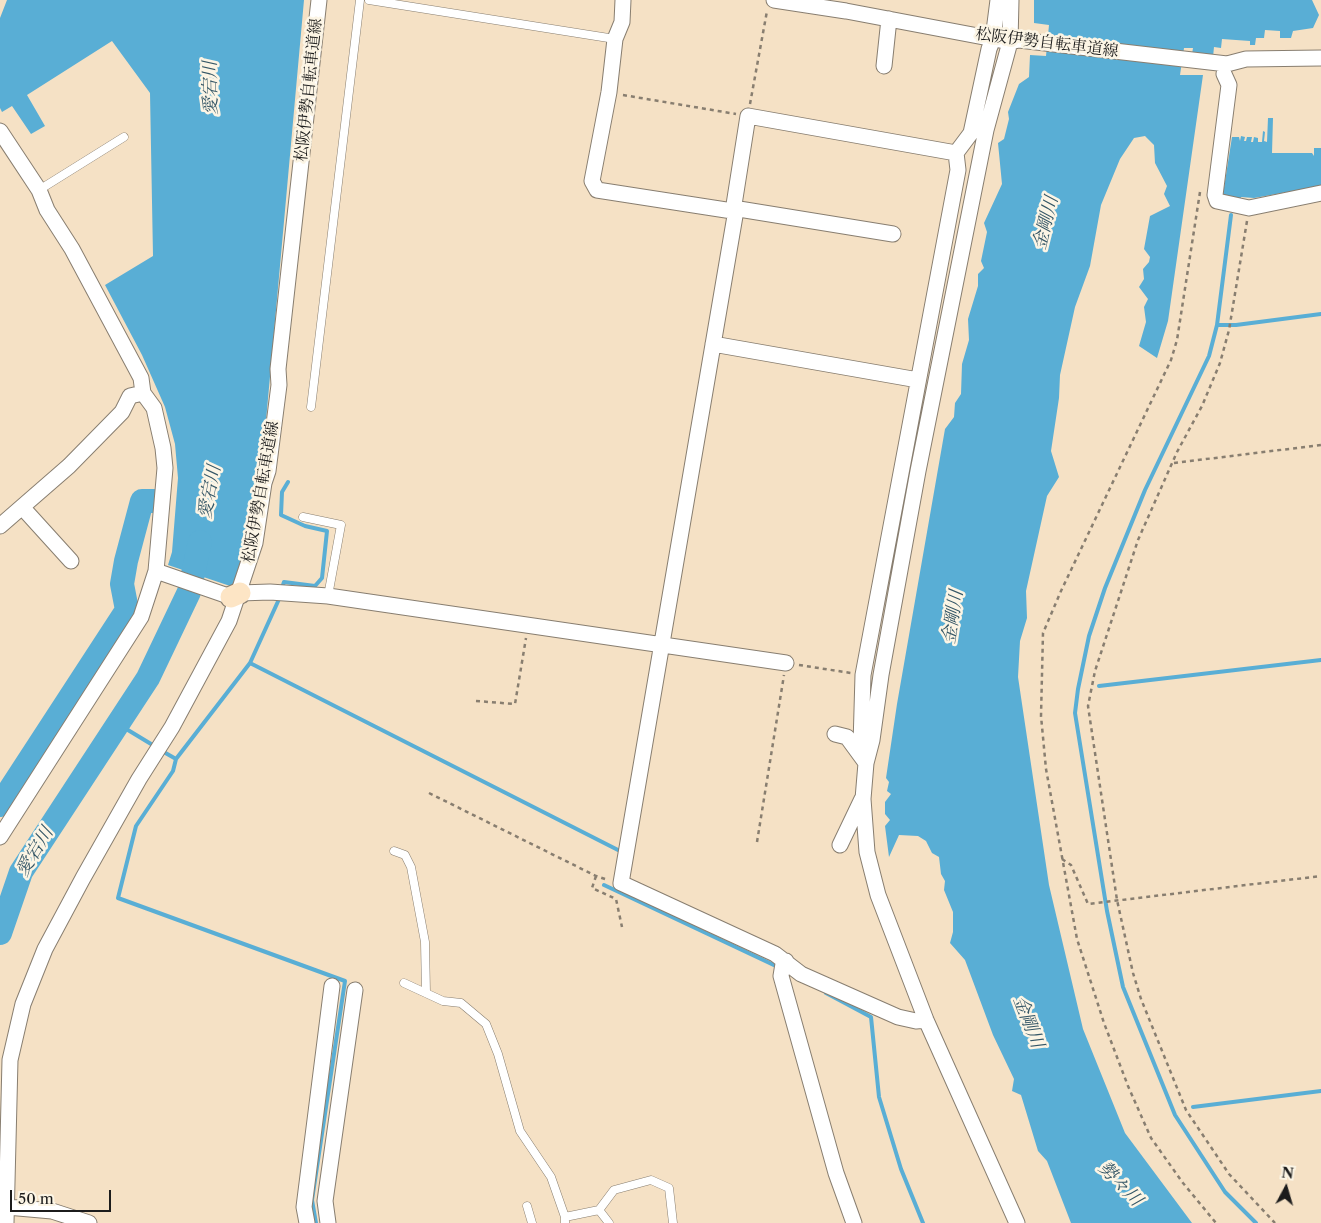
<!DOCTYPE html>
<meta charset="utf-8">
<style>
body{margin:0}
#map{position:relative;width:1321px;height:1223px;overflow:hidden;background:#f5e1c5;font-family:"Libre Caslon Text",serif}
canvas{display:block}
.north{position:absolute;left:1261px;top:1163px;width:50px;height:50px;-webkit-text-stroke:4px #fcf5e5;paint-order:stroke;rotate:6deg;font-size:14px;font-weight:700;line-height:20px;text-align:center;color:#1c1c1c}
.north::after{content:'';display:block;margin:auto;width:18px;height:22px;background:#1c1c1c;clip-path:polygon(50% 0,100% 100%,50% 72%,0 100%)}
.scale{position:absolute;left:10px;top:1190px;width:101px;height:22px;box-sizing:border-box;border:2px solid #1c1c1c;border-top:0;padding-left:6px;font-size:15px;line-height:18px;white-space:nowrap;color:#1c1c1c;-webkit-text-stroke:4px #fcf5e5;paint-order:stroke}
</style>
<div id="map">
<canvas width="1321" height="1223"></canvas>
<div class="north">N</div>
<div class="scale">50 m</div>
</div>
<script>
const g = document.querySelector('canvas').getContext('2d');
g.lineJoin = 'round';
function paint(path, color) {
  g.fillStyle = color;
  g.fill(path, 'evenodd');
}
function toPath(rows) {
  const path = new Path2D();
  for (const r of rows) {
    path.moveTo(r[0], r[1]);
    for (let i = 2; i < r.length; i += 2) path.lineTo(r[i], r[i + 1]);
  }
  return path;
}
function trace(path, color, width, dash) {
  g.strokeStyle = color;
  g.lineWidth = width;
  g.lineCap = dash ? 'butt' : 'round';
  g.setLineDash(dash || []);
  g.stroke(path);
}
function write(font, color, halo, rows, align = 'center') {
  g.font = font + ' "Libre Caslon Text","Noto Serif JP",serif';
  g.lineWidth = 5;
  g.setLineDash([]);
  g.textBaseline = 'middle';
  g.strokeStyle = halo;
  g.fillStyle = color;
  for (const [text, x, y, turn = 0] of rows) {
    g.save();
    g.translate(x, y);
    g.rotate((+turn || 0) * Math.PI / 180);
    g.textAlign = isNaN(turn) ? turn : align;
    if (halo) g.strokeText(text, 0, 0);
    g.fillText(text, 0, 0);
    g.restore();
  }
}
paint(toPath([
 [7,0,304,0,262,465,248,542,233,587,168,565,172,552,178,478,175,444,165,407,142,355,105,285,153,256,150,93,112,41,27,95,45,126,31,134,12,106,2,112,0,108,0,18],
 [1034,0,1312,0,1319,15,1313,28,1293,31,1291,38,1280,38,1280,31,1265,30,1264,38,1256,38,1255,45,1250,45,1250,41,1222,39,1221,48,1214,47,1213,57,1192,54,1193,48,1184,48,1180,75,1203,75,1168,321,1157,358,1139,346,1146,322,1144,307,1148,299,1139,287,1144,279,1143,269,1149,262,1150,257,1144,249,1150,216,1170,206,1164,194,1167,186,1155,163,1154,145,1145,136,1134,138,1120,159,1101,205,1090,266,1075,307,1060,375,1059,398,1051,451,1059,477,1047,496,1026,591,1027,618,1020,641,1018,677,1049,885,1083,1029,1125,1133,1192,1223,1071,1223,1047,1161,1038,1151,1021,1095,1012,1091,1014,1079,993,1035,965,960,950,943,953,932,953,912,944,890,945,881,941,874,939,857,932,853,926,841,918,836,899,835,889,857,885,826,890,820,885,814,885,802,891,794,887,791,889,782,886,778,897,704,945,429,954,417,955,403,961,394,962,364,969,340,968,319,978,286,978,274,984,268,981,261,987,232,984,223,1002,184,998,143,1004,139,1009,119,1008,112,1019,84,1029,77,1030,55,1046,56,1049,25,1034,23],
 [1268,118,1273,118,1272,153,1312,153,1314,156,1314,148,1321,148,1321,186,1254,198,1241,197,1240,203,1223,194,1232,137,1239,137,1240,141,1241,136,1245,137,1244,141,1246,141,1247,137,1252,137,1251,142,1253,142,1254,137,1258,138,1258,142,1262,142,1263,131,1265,132,1264,141,1267,142]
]), '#59aed5');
trace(toPath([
 [1231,215,1217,325,1209,356,1145,490,1105,588,1089,636,1078,689,1075,713,1107,911,1123,987,1175,1115,1225,1192,1256,1223],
 [1217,325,1236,325,1321,314],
 [282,588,284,582,315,586,322,578,327,531,305,526,281,515,282,492,288,482],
 [280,597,250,663,618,850],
 [1099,686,1321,660],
 [118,724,156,747],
 [162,751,176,759,173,771,136,826,118,898,345,981,312,1200,316,1223],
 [176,759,250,663],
 [604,885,778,967],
 [826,993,871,1017,879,1097,901,1169,923,1223],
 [1193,1107,1321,1091]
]), '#59aed5', 4);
trace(toPath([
 [0,805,127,610,122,584,126,561,142,501,154,501],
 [0,933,21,872,148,678,189,592,200,542]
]), '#59aed5', 24);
const service = toPath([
 [369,0,615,39],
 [39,190,124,137],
 [311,407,360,0],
 [303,517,341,525,328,596],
 [394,851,405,855,411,867,425,942,426,993],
 [404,983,443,1001,461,1003,486,1024,498,1054,520,1131,551,1177,565,1217,565,1223],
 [527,1206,532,1223],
 [599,1210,609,1223],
 [565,1217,599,1210,614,1190,651,1180,669,1188,673,1223]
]);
const minor = toPath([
 [623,0,622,22,615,39,609,92,592,181,597,190,726,210,733,211,735,216,621,883,775,954,801,974,898,1017,916,1021,926,1020],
 [774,0,846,11,1010,42,1019,40,1227,64,1246,59,1321,58],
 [1011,0,1010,42,986,130,918,471,881,675,872,740,866,763,863,799,867,852,878,895,926,1020,1017,1223],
 [884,66,889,19],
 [1224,74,1229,85,1215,195,1217,201,1249,208,1321,193],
 [0,131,39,190,47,210,72,249,141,378,143,393,154,408,163,448,165,468,156,571,141,617,0,837],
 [893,234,739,209,733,211,748,116,956,153],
 [713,344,918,380],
 [22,507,71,561],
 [0,526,69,466,122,412,130,396,143,393],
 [156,571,231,597],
 [240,593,270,592,328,596,786,663],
 [835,734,847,737,866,763,861,745,863,675,958,170,956,153,971,133,989,49,993,39,998,0],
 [840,845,862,799],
 [786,961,783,964,781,976,836,1173,854,1223],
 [7,1207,52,1211,89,1223],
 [6,1223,10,1060,23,1004,45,949,83,878,139,779,172,727,229,621,255,543,264,483,268,471,279,385,278,369,319,0],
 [307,1223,304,1207,332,986],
 [328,1223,325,1201,355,990]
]);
const secondary = toPath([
 [231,597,240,593]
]);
trace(service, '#887e70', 9);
trace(minor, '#887e70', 17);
trace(secondary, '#887e70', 23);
trace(toPath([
 [623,95,736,114],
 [750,104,767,11],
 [1200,192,1177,340,1171,360,1061,591,1043,633,1041,716,1046,769,1077,939,1104,1023,1128,1086,1151,1138,1183,1183,1216,1223],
 [1247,221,1229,330,1220,363,1202,406,1177,452,1138,540,1095,671,1088,706,1117,900,1133,973,1141,999,1186,1110,1229,1174,1275,1223],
 [1174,463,1321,445],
 [799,665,851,673],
 [476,701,515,704,526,638],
 [429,793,596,876,608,880],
 [757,842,784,675],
 [1062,859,1071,865,1088,904,1321,876],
 [596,876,592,888,616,899,622,927]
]), '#887e70', 2.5, [4, 4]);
trace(service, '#fff', 8);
trace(minor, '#fff', 15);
trace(secondary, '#fde5c5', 21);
write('16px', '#1c1c1c', '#fcf5e5', [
 ["松阪伊勢自転車道線",1047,43,7],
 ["松阪伊勢自転車道線",309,90,-84],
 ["松阪伊勢自転車道線",261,492,-80]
]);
write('italic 18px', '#345666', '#fcf5e5', [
 ["愛宕川",211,88,-91],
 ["金剛川",1046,223,-76],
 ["愛宕川",210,492,-79],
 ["金剛川",953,617,-81],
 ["愛宕川",35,852,-59],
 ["金剛川",1028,1022,69],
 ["勢々川",1120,1184,46]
]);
</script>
